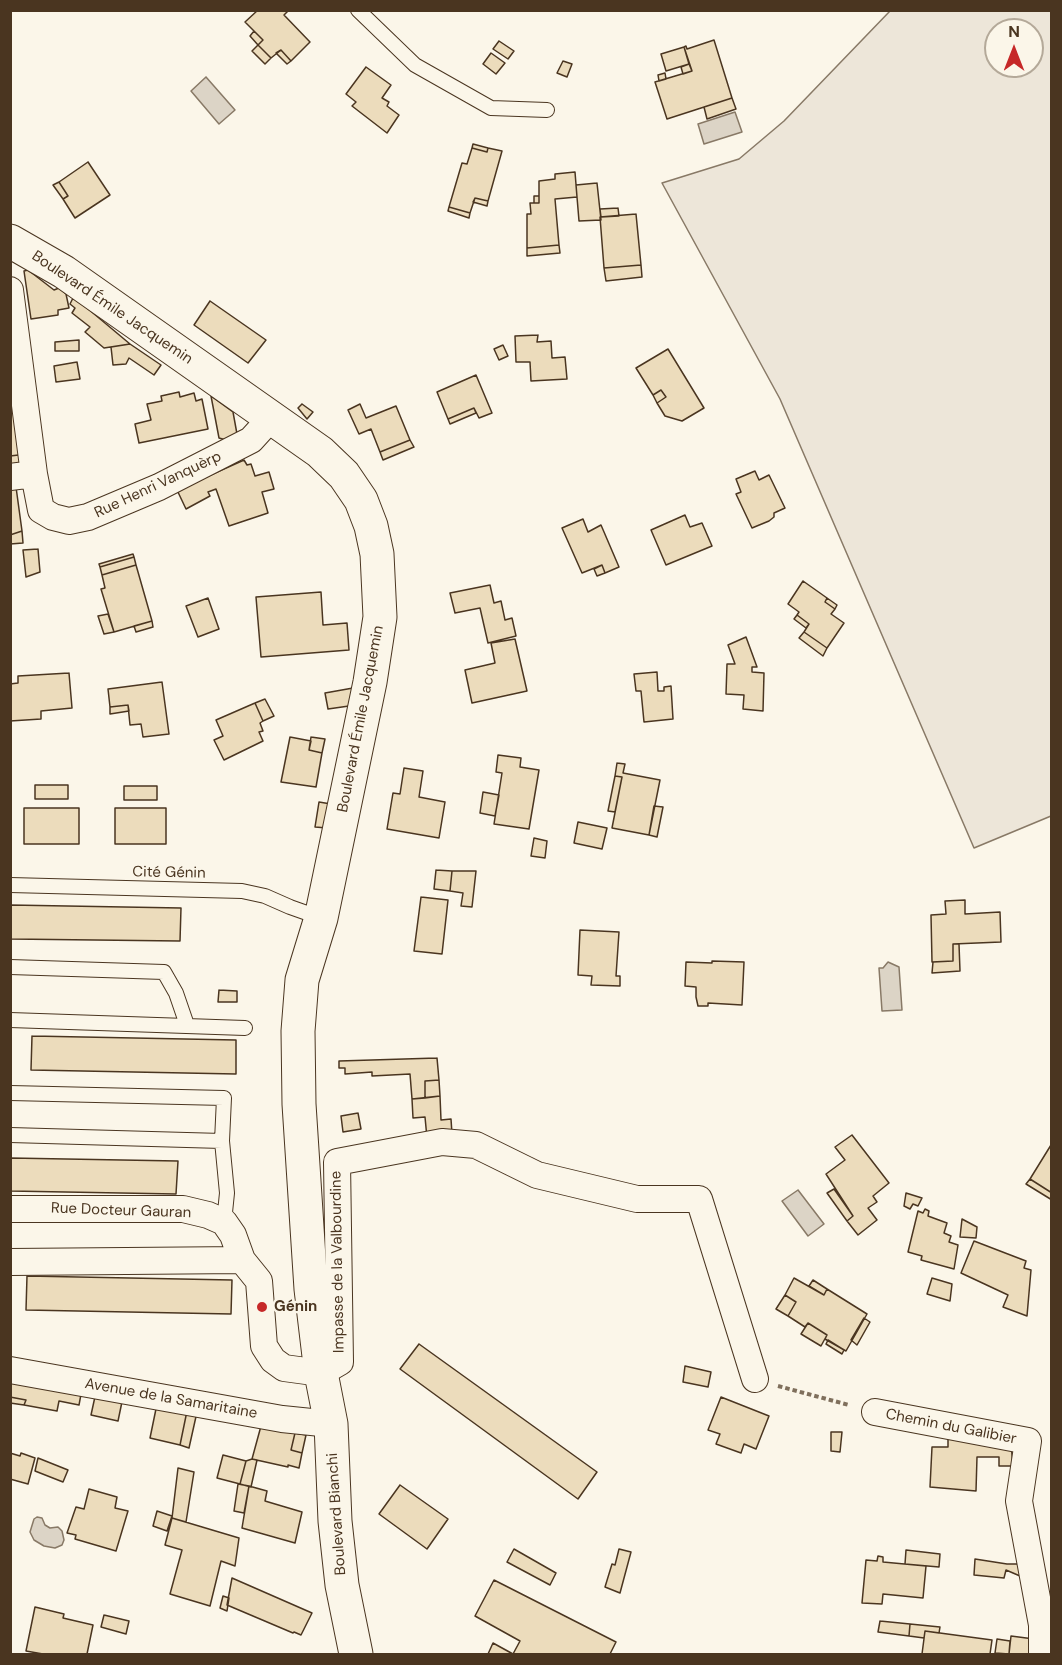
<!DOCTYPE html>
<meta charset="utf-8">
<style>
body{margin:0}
#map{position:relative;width:1062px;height:1665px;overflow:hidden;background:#fbf6e9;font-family:"DM Sans",sans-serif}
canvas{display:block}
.frame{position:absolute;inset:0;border:12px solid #4a3520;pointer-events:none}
.north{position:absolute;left:984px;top:18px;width:60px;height:60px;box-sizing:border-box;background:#fbf6e9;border:2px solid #b4a999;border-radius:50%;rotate:0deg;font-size:16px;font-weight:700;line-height:24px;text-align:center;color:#4a3520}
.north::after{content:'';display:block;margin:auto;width:21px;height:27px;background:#c62828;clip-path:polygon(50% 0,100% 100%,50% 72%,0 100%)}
</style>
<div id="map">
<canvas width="1062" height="1665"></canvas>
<div class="frame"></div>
<div class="north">N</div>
</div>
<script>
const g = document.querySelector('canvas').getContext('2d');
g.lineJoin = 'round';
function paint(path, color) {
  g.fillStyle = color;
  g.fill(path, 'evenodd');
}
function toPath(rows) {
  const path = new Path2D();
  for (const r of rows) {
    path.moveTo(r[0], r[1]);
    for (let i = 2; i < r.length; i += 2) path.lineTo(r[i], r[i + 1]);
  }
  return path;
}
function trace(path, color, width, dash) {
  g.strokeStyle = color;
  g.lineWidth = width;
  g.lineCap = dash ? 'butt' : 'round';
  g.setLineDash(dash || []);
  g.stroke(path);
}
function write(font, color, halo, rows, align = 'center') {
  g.font = font + ' "DM Sans",sans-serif';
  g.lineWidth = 4.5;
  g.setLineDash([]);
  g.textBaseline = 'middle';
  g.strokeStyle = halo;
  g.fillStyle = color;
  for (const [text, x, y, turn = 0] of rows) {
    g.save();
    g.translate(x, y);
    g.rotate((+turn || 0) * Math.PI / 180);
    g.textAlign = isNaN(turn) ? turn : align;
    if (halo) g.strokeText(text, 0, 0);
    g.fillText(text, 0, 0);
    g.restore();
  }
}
const green = toPath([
 [890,11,1051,11,1051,816,974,848,780,399,662,183,739,159,784,121,890,11],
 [996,30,1032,30,1032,66,996,66,996,30]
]);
paint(green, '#ede6d9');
trace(green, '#887966', 1.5);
const water = toPath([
 [206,77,235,110,219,124,191,91,206,77],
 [735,112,742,132,704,144,698,124,735,112],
 [888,962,899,967,902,1010,882,1011,879,968,883,968,888,962],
 [798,1190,824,1224,808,1236,782,1201,798,1190],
 [37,1517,42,1518,45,1525,50,1528,58,1527,62,1531,64,1540,62,1545,55,1548,44,1546,34,1540,30,1532,34,1519,37,1517]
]);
paint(water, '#dcd4c6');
trace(water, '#887966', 1.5);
const building = toPath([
 [258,10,289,10,284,15,310,42,291,61,281,50,271,58,258,45,263,40,245,22,258,10],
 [254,31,263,40,258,45,250,36,254,31],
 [714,40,732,98,667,119,655,82,692,71,684,47,686,46,687,49,714,40],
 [499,41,514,51,508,59,493,49,499,41],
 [258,45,271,58,265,64,252,51,258,45],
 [684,47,689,64,666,71,661,54,684,47],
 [281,50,291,61,287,64,276,53,281,50],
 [491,53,505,63,496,74,483,64,491,53],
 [563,61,572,64,567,77,557,73,563,61],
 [689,64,692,71,683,74,681,67,689,64],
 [366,67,391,85,382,98,389,102,387,106,399,115,387,133,352,106,356,102,346,94,366,67],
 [665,73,666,79,659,81,658,75,665,73],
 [732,98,736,109,707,119,704,107,732,98],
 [473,144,488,148,487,152,472,148,473,144],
 [472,148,487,152,488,148,502,151,488,201,475,198,470,213,449,207,462,163,467,164,472,148],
 [88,162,110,195,75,218,63,199,68,196,59,182,88,162],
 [575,172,577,197,555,199,559,245,527,248,527,214,531,214,530,203,539,203,539,181,555,179,555,174,575,172],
 [59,182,68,196,63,199,53,185,59,182],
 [597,183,601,220,579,221,576,185,597,183],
 [534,196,539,196,539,203,534,203,534,196],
 [475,198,488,201,487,206,473,202,475,198],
 [449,207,470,213,469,218,448,211,449,207],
 [618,208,619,216,601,217,600,209,618,208],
 [636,214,641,265,604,268,600,217,636,214],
 [559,245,560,253,527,256,527,248,559,245],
 [641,265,642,277,606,281,604,268,641,265],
 [28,270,54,290,59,288,66,294,69,308,58,310,58,315,31,319,24,271,28,270],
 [73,298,87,308,130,344,104,348,85,332,90,327,72,313,75,308,70,304,73,298],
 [210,301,266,340,248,363,194,325,210,301],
 [538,335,537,342,551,341,552,358,565,357,567,379,531,381,530,362,516,362,515,336,538,335],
 [79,340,79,351,55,351,55,342,79,340],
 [130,344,161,365,154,375,129,358,126,364,113,365,111,347,130,344],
 [503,345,508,356,499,360,494,349,503,345],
 [668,349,704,408,682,421,665,416,657,403,666,397,661,390,653,395,636,368,668,349],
 [77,362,80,379,56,382,54,366,77,362],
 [476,375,492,413,479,418,474,408,448,419,437,392,476,375],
 [661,390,666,397,657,403,653,395,661,390],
 [179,392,180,397,194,393,196,401,202,399,208,429,139,443,135,424,151,420,147,404,162,401,161,396,179,392],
 [211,396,233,412,237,434,226,440,219,438,211,396],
 [19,400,27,454,10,456,10,401,19,400],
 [302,404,313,412,307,419,298,408,302,404],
 [360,404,366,418,396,406,410,440,380,452,371,429,359,434,348,410,360,404],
 [474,408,476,413,450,424,448,419,474,408],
 [410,440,414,447,383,460,380,452,410,440],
 [27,454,28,461,10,471,10,456,27,454],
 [244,460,247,465,251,464,255,476,269,472,274,489,262,492,268,513,229,526,216,489,208,492,210,496,186,509,177,490,244,460],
 [755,471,759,480,769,475,785,508,774,513,774,517,769,521,752,528,736,494,741,492,736,479,755,471],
 [16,487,22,531,10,535,10,488,16,487],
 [685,515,690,527,702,523,712,546,666,565,651,530,685,515],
 [583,519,588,532,601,525,619,567,605,573,602,565,582,573,562,528,583,519],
 [22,531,23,543,10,544,10,535,22,531],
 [38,549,40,572,26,577,23,550,38,549],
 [133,554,134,557,100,567,99,564,133,554],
 [134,557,136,565,102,575,100,567,134,557],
 [136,565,152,621,114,632,101,589,105,588,102,575,136,565],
 [602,565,605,573,597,576,594,569,602,565],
 [803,581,827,598,825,602,835,609,831,614,844,623,827,648,804,632,809,624,797,615,799,612,788,604,803,581],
 [490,585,494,603,501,601,505,620,512,618,516,636,488,643,480,608,455,613,450,593,490,585],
 [321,592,323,625,347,623,349,650,261,657,256,597,321,592],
 [208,598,219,629,198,637,186,606,208,598],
 [827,598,837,605,835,609,825,602,827,598],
 [108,614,114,632,104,634,98,616,108,614],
 [797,615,809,624,806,628,794,619,797,615],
 [152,621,153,627,136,632,134,626,152,621],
 [804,632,827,648,823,656,799,638,804,632],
 [746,637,757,667,752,667,752,672,764,673,763,711,743,709,744,695,726,694,727,664,735,664,728,645,746,637],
 [515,639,527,691,472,703,465,670,495,663,491,643,515,639],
 [657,672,658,691,664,691,664,687,671,686,673,719,644,722,641,691,636,691,634,674,657,672],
 [69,673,72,708,41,711,41,719,10,721,10,684,18,683,18,676,69,673],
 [162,682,169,734,143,737,141,724,130,725,128,705,110,707,108,689,162,682],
 [353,688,349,706,328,709,325,693,353,688],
 [265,699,274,716,263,721,255,703,265,699],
 [255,703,263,721,260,723,263,731,259,732,263,741,224,760,214,740,223,736,216,720,255,703],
 [128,705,129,711,110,714,110,707,128,705],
 [290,737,311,741,309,750,322,753,316,787,281,782,290,737],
 [311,737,325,739,322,753,309,750,311,737],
 [498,755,521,758,520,767,539,770,529,829,494,824,502,773,496,772,498,755],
 [617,763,625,764,623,773,660,780,649,835,612,828,622,777,615,776,617,763],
 [404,768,423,771,419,797,445,802,439,838,387,829,393,793,400,794,404,768],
 [615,776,622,777,615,812,608,811,615,776],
 [35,785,68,785,68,799,35,799,35,785],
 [124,786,157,786,157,800,124,800,124,786],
 [483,792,499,795,495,816,480,813,483,792],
 [319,802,331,804,327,828,315,827,319,802],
 [654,806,663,807,657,837,649,835,654,806],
 [24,808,79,808,79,844,24,844,24,808],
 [115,808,166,808,166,844,115,844,115,808],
 [578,822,607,828,602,849,574,843,578,822],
 [534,838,547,841,545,858,531,856,534,838],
 [436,870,452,871,450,891,434,889,436,870],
 [452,871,476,871,472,907,461,906,463,893,450,891,452,871],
 [421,897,448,900,442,954,414,951,421,897],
 [965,900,965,914,1000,912,1001,942,953,944,953,961,932,962,931,915,946,914,945,901,965,900],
 [10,905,181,908,180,941,10,939,10,905],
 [580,930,619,932,616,976,620,976,620,986,591,985,592,976,578,975,580,930],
 [953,944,959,944,960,971,932,973,933,962,953,961,953,944],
 [712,961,744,962,742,1005,708,1003,708,1006,698,1006,696,997,696,987,685,986,686,962,712,963,712,961],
 [219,990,237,991,237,1002,218,1002,219,990],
 [32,1036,236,1040,236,1074,31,1070,32,1036],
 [437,1058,439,1080,425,1081,425,1098,412,1099,410,1074,372,1076,372,1072,345,1074,345,1068,339,1068,339,1061,437,1058],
 [439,1080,440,1096,425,1098,425,1081,439,1080],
 [440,1096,441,1120,451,1119,452,1134,427,1138,425,1117,413,1118,412,1099,440,1096],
 [358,1113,361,1129,343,1132,341,1116,358,1113],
 [852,1135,889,1183,873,1196,877,1202,868,1208,877,1220,858,1235,847,1221,853,1216,826,1174,845,1160,835,1147,852,1135],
 [1051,1145,1052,1145,1052,1193,1030,1179,1051,1145],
 [10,1158,178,1161,176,1194,10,1191,10,1158],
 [1030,1179,1052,1193,1052,1200,1026,1184,1030,1179],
 [834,1189,853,1216,847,1221,827,1193,834,1189],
 [906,1193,922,1198,918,1206,913,1204,910,1209,904,1206,906,1193],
 [925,1209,929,1211,928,1216,947,1223,944,1233,951,1236,949,1242,958,1245,954,1269,921,1260,922,1256,908,1252,918,1211,923,1213,925,1209],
 [962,1219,977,1227,976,1238,960,1237,962,1219],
 [974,1241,1026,1261,1024,1268,1031,1270,1027,1316,1003,1307,1008,1295,961,1273,974,1241],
 [27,1276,232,1280,231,1314,26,1310,27,1276],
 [794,1278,824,1295,827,1289,867,1314,846,1351,825,1339,827,1335,808,1323,805,1327,788,1316,796,1302,785,1295,794,1278],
 [932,1278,952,1284,950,1301,927,1294,932,1278],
 [813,1280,827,1289,824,1295,809,1286,813,1280],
 [785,1295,796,1302,788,1316,776,1309,785,1295],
 [864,1318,870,1322,857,1345,851,1340,864,1318],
 [808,1323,827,1335,821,1346,801,1334,808,1323],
 [828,1340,844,1350,842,1354,826,1344,828,1340],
 [419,1344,597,1472,578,1499,400,1369,419,1344],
 [685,1366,711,1372,708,1387,683,1382,685,1366],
 [10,1378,82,1389,79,1405,59,1401,57,1411,24,1405,26,1400,10,1397,10,1378],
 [96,1392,123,1397,118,1421,91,1415,96,1392],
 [10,1397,26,1400,24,1405,10,1403,10,1397],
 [721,1397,769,1416,756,1449,744,1444,741,1453,716,1444,720,1434,708,1430,721,1397],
 [157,1404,187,1411,180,1445,150,1438,157,1404],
 [187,1411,197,1412,189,1448,180,1445,187,1411],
 [261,1426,295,1433,291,1450,302,1453,299,1468,288,1465,288,1467,252,1459,261,1426],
 [831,1432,842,1432,840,1452,831,1451,831,1432],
 [295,1433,306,1435,302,1453,291,1450,295,1433],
 [948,1436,1011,1443,1013,1466,999,1466,999,1457,977,1457,976,1491,930,1487,932,1447,948,1447,948,1436],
 [10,1453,20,1456,21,1453,35,1458,28,1484,10,1479,10,1453],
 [223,1455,246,1461,240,1484,217,1478,223,1455],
 [38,1458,68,1470,63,1482,35,1471,38,1458],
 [252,1459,257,1460,251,1487,240,1484,246,1461,252,1459],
 [178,1468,194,1472,186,1522,172,1518,178,1468],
 [238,1484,249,1486,244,1513,234,1511,238,1484],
 [400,1485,448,1519,427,1549,379,1514,400,1485],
 [249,1486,267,1491,265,1501,302,1512,295,1543,242,1528,249,1486],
 [89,1489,117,1497,115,1508,128,1511,116,1551,75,1539,76,1535,67,1533,76,1507,84,1509,89,1489],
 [157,1511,172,1516,167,1531,153,1526,157,1511],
 [172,1518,239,1538,235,1566,221,1561,210,1606,170,1594,182,1550,165,1545,172,1518],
 [514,1549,556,1573,550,1585,507,1562,514,1549],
 [619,1549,631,1552,620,1593,605,1587,612,1564,615,1565,619,1549],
 [906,1550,940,1554,939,1567,905,1564,906,1550],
 [878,1556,883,1557,883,1562,926,1566,923,1598,883,1594,882,1604,862,1603,866,1560,877,1561,878,1556],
 [975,1559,1007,1564,1024,1564,1020,1576,1006,1570,1004,1578,974,1575,975,1559],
 [232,1578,312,1613,301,1635,294,1632,293,1633,227,1605,232,1578],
 [494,1580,616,1642,610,1654,488,1654,493,1643,513,1654,520,1641,475,1616,494,1580],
 [223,1596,229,1598,227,1611,220,1608,223,1596],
 [35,1607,64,1614,63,1618,93,1625,87,1654,43,1654,26,1651,35,1607],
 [104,1615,129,1621,126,1634,101,1627,104,1615],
 [880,1621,910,1624,909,1636,878,1632,880,1621],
 [910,1624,940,1627,939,1633,925,1631,924,1638,909,1636,910,1624],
 [925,1631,992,1640,990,1654,922,1654,925,1631],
 [1011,1636,1034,1639,1035,1654,1009,1654,1011,1636],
 [997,1639,1010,1641,1009,1654,995,1653,997,1639]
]);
paint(building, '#ecdcbc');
trace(building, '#4a3520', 1.5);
const service = toPath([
 [358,10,415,65,491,108,547,110],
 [10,885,242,891,265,896,290,907,321,918],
 [10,967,164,972,176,993,187,1025],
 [10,1020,245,1028],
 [10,1093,224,1098,222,1141,227,1193,224,1222],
 [10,1135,222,1141]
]);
const minor = toPath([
 [10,290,34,474,41,510,53,517,69,521,88,517,159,487,251,440,271,418],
 [10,477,34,474],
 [10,1209,183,1209,208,1215,224,1222,233,1235,242,1260,259,1281,264,1346,273,1360,284,1368,321,1373,340,1362,337,1162,442,1142,476,1145,537,1175,637,1199,699,1199,755,1379],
 [10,1262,242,1260],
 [10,1370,282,1419,331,1424],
 [875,1412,1028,1441,1019,1501,1042,1625,1042,1654]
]);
const secondary = toPath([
 [10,241,64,272,320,452,344,475,361,500,371,526,377,554,380,617,370,682,321,918,302,980,298,1031,299,1104,311,1289,321,1373,331,1424,335,1521,342,1585,356,1654]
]);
trace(service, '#4a3520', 16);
trace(minor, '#4a3520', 28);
trace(secondary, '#4a3520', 35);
trace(toPath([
 [778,1386,849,1405]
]), '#7f6f5c', 4, [4.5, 3]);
trace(service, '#fbf6e9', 14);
trace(minor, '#fbf6e9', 26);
trace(secondary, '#fbf6e9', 33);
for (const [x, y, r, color] of [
 [262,1307,6,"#c62828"]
]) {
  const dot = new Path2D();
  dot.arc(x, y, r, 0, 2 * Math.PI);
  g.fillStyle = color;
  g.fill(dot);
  trace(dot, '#fbf6e9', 2);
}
write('15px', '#4a3520', '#fbf6e9', [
 ["Boulevard Émile Jacquemin",112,308,34],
 ["Rue Henri Vanquèrp",158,485,-25],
 ["Boulevard Émile Jacquemin",361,719,-79],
 ["Cité Génin",169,873,1],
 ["Rue Docteur Gauran",121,1211,2],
 ["Impasse de la Valbourdine",338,1262,-91],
 ["Avenue de la Samaritaine",171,1399,10],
 ["Chemin du Galibier",951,1427,11],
 ["Boulevard Bianchi",337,1514,-94]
]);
write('bold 15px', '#4a3520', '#fbf6e9', [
 ["Génin",274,1307]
], 'left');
</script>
